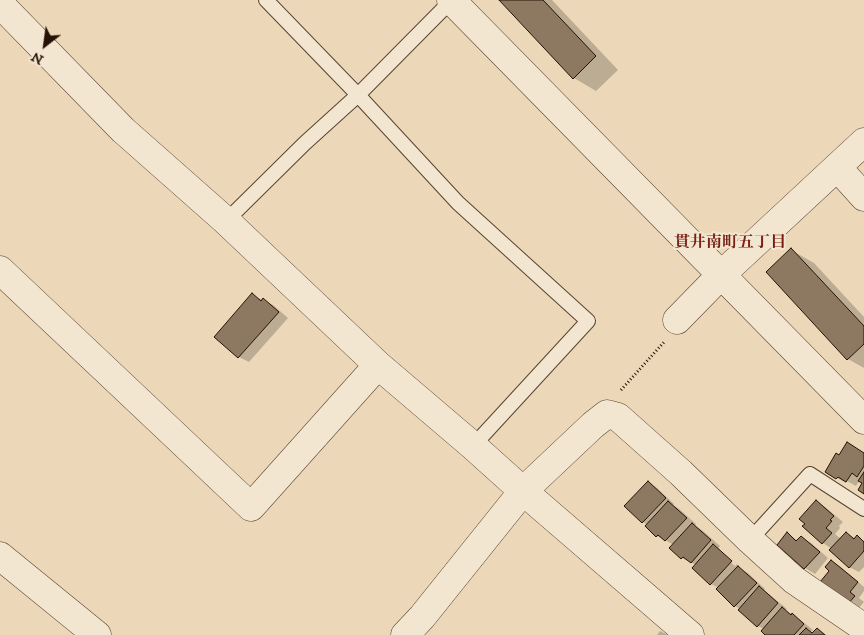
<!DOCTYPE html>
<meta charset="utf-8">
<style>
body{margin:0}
#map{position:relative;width:864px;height:635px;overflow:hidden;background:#ecd8b8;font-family:"IM FELL DW Pica",serif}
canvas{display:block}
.north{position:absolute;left:20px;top:20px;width:50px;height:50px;-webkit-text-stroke:4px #f3e6d1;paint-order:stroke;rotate:210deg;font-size:14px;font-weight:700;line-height:20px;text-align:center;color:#271105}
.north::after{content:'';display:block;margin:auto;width:18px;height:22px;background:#271105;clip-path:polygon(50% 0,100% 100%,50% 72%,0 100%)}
</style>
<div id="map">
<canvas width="864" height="635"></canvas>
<div class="north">N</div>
</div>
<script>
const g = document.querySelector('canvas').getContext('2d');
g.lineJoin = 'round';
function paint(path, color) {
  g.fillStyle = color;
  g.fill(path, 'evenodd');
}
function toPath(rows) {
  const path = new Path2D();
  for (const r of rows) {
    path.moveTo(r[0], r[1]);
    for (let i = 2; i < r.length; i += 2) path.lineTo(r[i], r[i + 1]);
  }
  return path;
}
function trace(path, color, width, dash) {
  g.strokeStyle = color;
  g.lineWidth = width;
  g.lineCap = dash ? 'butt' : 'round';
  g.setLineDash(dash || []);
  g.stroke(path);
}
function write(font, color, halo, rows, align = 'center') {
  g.font = font + ' "IM FELL DW Pica","Noto Serif JP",serif';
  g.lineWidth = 4;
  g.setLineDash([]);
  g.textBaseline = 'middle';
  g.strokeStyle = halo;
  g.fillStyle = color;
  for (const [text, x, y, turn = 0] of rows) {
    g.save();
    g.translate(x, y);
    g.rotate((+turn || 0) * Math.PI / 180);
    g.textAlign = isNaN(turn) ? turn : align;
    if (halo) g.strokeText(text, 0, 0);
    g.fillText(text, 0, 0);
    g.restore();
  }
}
paint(toPath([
 [500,0,552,0,618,70,596,91,574,78],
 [791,250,814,263,864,317,864,368,848,359],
 [252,295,273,305,288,318,249,362,239,357,216,337],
 [864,454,864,483,860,480,856,486,847,481,846,483,827,472,840,457],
 [648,482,657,488,674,504,673,505,678,508,696,524,695,526,702,530,720,546,718,549,720,550,720,553,735,566,737,564,723,551,740,567,739,568,748,573,765,589,764,590,787,609,785,610,802,621,813,630,811,632,813,633,817,629,827,635,767,635,764,629,758,626,740,609,735,606,718,589,719,588,711,584,696,565,682,558,674,545,657,536,648,525,643,522],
 [816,501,825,507,843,522,839,526,840,528,835,534,841,539,846,533,856,539,857,537,864,541,864,567,859,572,849,567,832,549,823,543],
 [788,534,798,541,801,537,811,543,828,558,815,574,805,568,778,545],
 [832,561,841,567,864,587,864,591,859,598,864,602,857,610,847,604,831,571],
 [660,631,668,635,657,635]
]), '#0003');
const building = toPath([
 [499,0,543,0,596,56,573,79,499,0],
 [791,248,864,326,864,344,847,360,766,272,791,248],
 [252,293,261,301,263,298,279,312,238,358,214,337,252,293],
 [847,442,864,453,864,466,857,477,852,473,846,482,838,477,836,479,825,472,836,453,839,455,847,442],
 [864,472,864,494,858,490,862,483,858,481,864,472],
 [648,481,666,498,642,523,624,506,648,481],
 [816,500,834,516,830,520,832,521,826,528,832,533,822,544,802,526,805,524,799,519,816,500],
 [668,501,687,518,665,541,658,535,656,537,645,526,668,501],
 [692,523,711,540,691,563,683,557,681,559,669,548,692,523],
 [787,532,796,541,801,536,820,552,804,569,777,545,787,532],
 [846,532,854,539,857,535,864,542,864,551,849,568,829,550,846,532],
 [713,544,732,561,710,585,692,568,713,544],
 [831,560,858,582,850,592,855,596,847,605,820,582,829,571,825,567,831,560],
 [738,566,757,583,734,607,716,589,738,566],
 [759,586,778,603,757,627,738,610,759,586],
 [782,607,791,615,792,613,804,624,794,635,765,635,761,631,782,607],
 [806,628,812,633,817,628,825,635,799,635,806,628]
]);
paint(building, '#8d7862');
trace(building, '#271105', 1);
const lane = toPath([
 [266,0,358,95,458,203,588,321,473,446],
 [226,221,305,143,358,95,452,0],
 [750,540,810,474,864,509]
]);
const street = toPath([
 [451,0,864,420],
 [0,4,123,130,226,221,378,365,473,446,523,491,690,635],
 [837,167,864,197],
 [0,270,251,507,378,365],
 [677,320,722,274,864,142],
 [0,556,97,635],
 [405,635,422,617,523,491,593,425,607,414,618,417,681,473,750,540,794,580,857,623]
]);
trace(lane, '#584332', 16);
trace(street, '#584332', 29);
trace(toPath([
 [621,390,665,341]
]), '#271105', 3, [1, 2.5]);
trace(lane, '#f3e6d1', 14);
trace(street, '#f3e6d1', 28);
write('bold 16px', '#7a1f14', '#f3e6d1', [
 ["貫井南町五丁目",730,244]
]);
</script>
